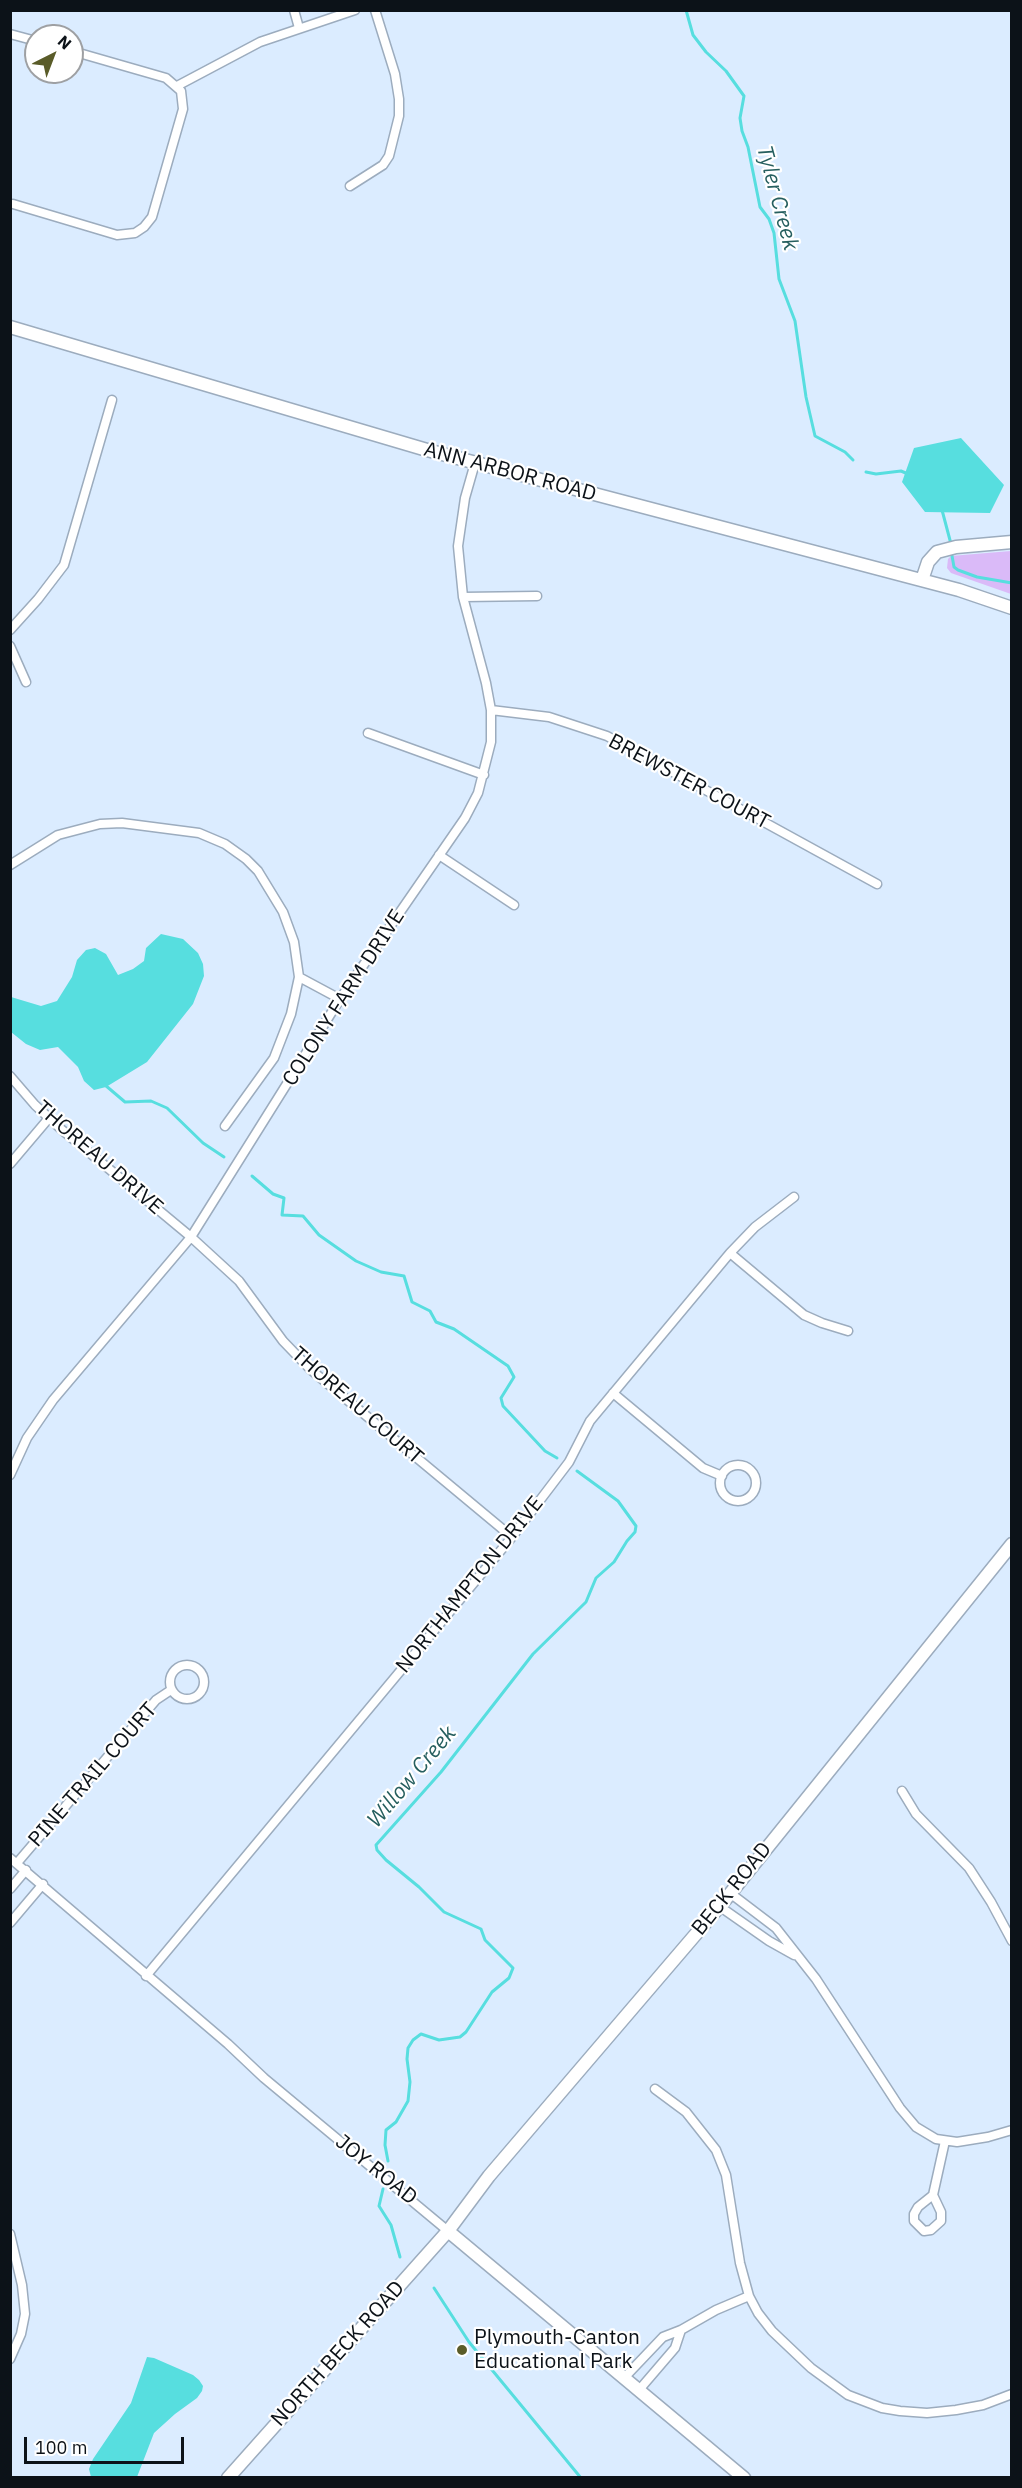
<!DOCTYPE html>
<style>
body{margin:0}
#map{position:relative;width:1022px;height:2488px;overflow:hidden;background:#dbecff;font-family:"IBM Plex Sans",sans-serif}
canvas{display:block}
.frame{position:absolute;inset:0;border:12px solid #0c1218;pointer-events:none}
.north{position:absolute;left:24px;top:24px;width:60px;height:60px;box-sizing:border-box;background:#fff;border:2px solid #9ea0a3;border-radius:50%;rotate:42deg;font-size:16px;font-weight:700;line-height:24px;text-align:center;color:#0c1218}
.north::after{content:'';display:block;margin:auto;width:21px;height:27px;background:#5a5c29;clip-path:polygon(50% 0,100% 100%,50% 72%,0 100%)}
.scale{position:absolute;left:24px;top:2437px;width:160px;height:27px;box-sizing:border-box;border:3px solid #0c1218;border-top:0;padding-left:8px;font-size:18px;line-height:21px;white-space:nowrap;color:#0c1218;-webkit-text-stroke:4px #fff;paint-order:stroke}
</style>
<div id="map">
<canvas width="1022" height="2488"></canvas>
<div class="frame"></div>
<div class="north">N</div>
<div class="scale">100 m</div>
</div>
<script>
const g = document.querySelector('canvas').getContext('2d');
g.lineJoin = 'round';
function paint(path, color) {
  g.fillStyle = color;
  g.fill(path, 'evenodd');
}
function toPath(rows) {
  const path = new Path2D();
  for (const r of rows) {
    if (r.length === 3) {
      path.moveTo(r[0] + r[2], r[1]);
      path.arc(r[0], r[1], r[2], 0, 2 * Math.PI);
      continue;
    }
    path.moveTo(r[0], r[1]);
    for (let i = 2; i < r.length; i += 2) path.lineTo(r[i], r[i + 1]);
  }
  return path;
}
function trace(path, color, width, dash) {
  g.strokeStyle = color;
  g.lineWidth = width;
  g.lineCap = dash ? 'butt' : 'round';
  g.setLineDash(dash || []);
  g.stroke(path);
}
function write(font, color, halo, rows, align = 'center') {
  g.font = font + ' "IBM Plex Sans",sans-serif';
  g.lineWidth = 4.5;
  g.setLineDash([]);
  g.textBaseline = 'middle';
  g.strokeStyle = halo;
  g.fillStyle = color;
  for (const [text, x, y, turn = 0] of rows) {
    g.save();
    g.translate(x, y);
    g.rotate((+turn || 0) * Math.PI / 180);
    g.textAlign = isNaN(turn) ? turn : align;
    if (halo) g.strokeText(text, 0, 0);
    g.fillText(text, 0, 0);
    g.restore();
  }
}
paint(toPath([
 [1011,551,1011,594,951,573,947,568,948,559,951,556]
]), '#dabaf8');
paint(toPath([
 [961,438,1004,485,990,513,925,512,902,482,914,448],
 [161,934,183,939,198,953,203,964,204,976,193,1004,147,1062,106,1087,94,1090,84,1081,78,1067,58,1047,40,1050,26,1044,11,1032,11,997,41,1006,57,1001,72,977,77,960,86,950,95,948,106,954,118,975,133,969,144,961,146,948],
 [147,2357,154,2358,193,2375,199,2380,203,2386,202,2391,197,2398,175,2414,154,2433,137,2477,91,2477,89,2469,93,2459,131,2403]
]), '#57dedf');
trace(toPath([
 [686,10,693,35,706,52,726,71,744,96,740,118,742,131,748,147,760,207,769,219,774,233,779,279,795,321,806,397,815,436,845,452,853,460],
 [866,472,876,474,901,471,908,474],
 [942,510,951,544],
 [951,550,954,567,958,570,977,577,1012,583],
 [105,1085,125,1102,151,1101,167,1108,203,1143,224,1157],
 [252,1176,273,1194,284,1198,282,1215,303,1216,319,1235,356,1261,381,1272,404,1276,412,1302,430,1311,436,1322,454,1329,508,1366,514,1377,501,1398,503,1406,545,1451,557,1458],
 [388,2161,385,2145,386,2130,396,2122,408,2101,410,2082,407,2059,408,2048,413,2040,421,2034,439,2040,460,2037,466,2032,492,1992,509,1978,513,1968,485,1940,481,1929,444,1912,419,1887,386,1860,377,1850,376,1845,441,1772,533,1654,586,1602,596,1578,614,1562,627,1541,635,1532,636,1526,618,1501,577,1471],
 [383,2189,379,2206,391,2225,400,2257],
 [434,2288,469,2342,581,2478]
]), '#57dedf', 3);
const street = toPath([
 [294,10,299,28],
 [10,34,36,41],
 [177,86,260,42,355,10],
 [350,186,383,165,389,156,399,116,399,99,395,74,375,10],
 [13,204,117,235,135,233,144,227,152,217,183,109,181,91,166,78,72,51],
 [463,597,537,596],
 [10,630,38,599,64,565,112,400],
 [10,646,26,682],
 [491,710,549,717,607,736,877,884],
 [368,733,484,775],
 [439,855,514,905],
 [10,865,58,835,100,824,122,823,199,833,225,844,246,859,258,871,283,912,294,942,299,977,291,1014,274,1058,225,1126],
 [299,977,340,999],
 [10,1076,35,1105,61,1129,191,1237,239,1281,283,1341,310,1369,512,1537],
 [10,1164,49,1118],
 [730,1253,804,1315,822,1323,848,1331],
 [613,1393,703,1468,722,1476],
 [738,1483,18],
 [10,1475,27,1438,53,1400,191,1237,340,999,465,818,478,793,491,742,491,710,486,683,463,597,458,546,465,498,475,463],
 [187,1682,17],
 [902,1791,916,1814,969,1868,991,1902,1012,1941],
 [10,1858,228,2044,264,2078,448,2231],
 [17,1863,156,1700,171,1690],
 [10,1889,26,1870],
 [730,1893,776,1928,816,1979,900,2108,916,2127,936,2139,957,2142,988,2137,1012,2130],
 [719,1906,769,1941,794,1955],
 [10,1923,43,1884],
 [146,1976,512,1537,569,1462,590,1421,730,1253,755,1227,794,1197],
 [655,2089,686,2112,716,2150,726,2175,740,2263,749,2296,758,2313,772,2331,811,2368,848,2395,882,2408,900,2411,927,2413,956,2410,983,2405,1012,2394],
 [933,2195,918,2207,914,2214,914,2221,924,2231,931,2230,941,2221,941,2212,933,2195,945,2141],
 [10,2234,22,2285,25,2314,21,2334,10,2359],
 [624,2378,663,2337,681,2330,716,2310,749,2296],
 [639,2390,675,2348,681,2330]
]);
const secondary = toPath([
 [10,327,427,450,959,590,1012,608],
 [922,580,928,562,937,552,956,547,1012,542],
 [448,2231,744,2478],
 [228,2478,448,2231,489,2176,725,1900,1012,1544]
]);
trace(street, '#9cacbe', 11);
trace(secondary, '#9cacbe', 15);
trace(street, '#fff', 8);
trace(secondary, '#fff', 12);
for (const [x, y, r, color] of [
 [462,2350,6,"#5a5c29"]
]) {
  const dot = new Path2D();
  dot.arc(x, y, r, 0, 2 * Math.PI);
  g.fillStyle = color;
  g.fill(dot);
  trace(dot, '#fff', 2);
}
write('21px', '#0c1218', '#fff', [
 ["ANN ARBOR ROAD",510,472,15],
 ["BREWSTER COURT",689,782,28],
 ["COLONY FARM DRIVE",344,998,-57],
 ["THOREAU DRIVE",99,1158,41],
 ["THOREAU COURT",357,1406,41],
 ["NORTHAMPTON DRIVE",470,1585,-51],
 ["PINE TRAIL COURT",93,1775,-49],
 ["BECK ROAD",732,1889,-51],
 ["JOY ROAD",376,2170,39],
 ["NORTH BECK ROAD",338,2354,-48]
]);
write('21px', '#0c1218', '#fff', [
 ["Plymouth-Canton",474,2338],
 ["Educational Park",474,2362]
], 'left');
write('italic 22px', '#265f5f', '#fff', [
 ["Tyler Creek",777,198,75],
 ["Willow Creek",412,1777,-50]
]);
</script>
